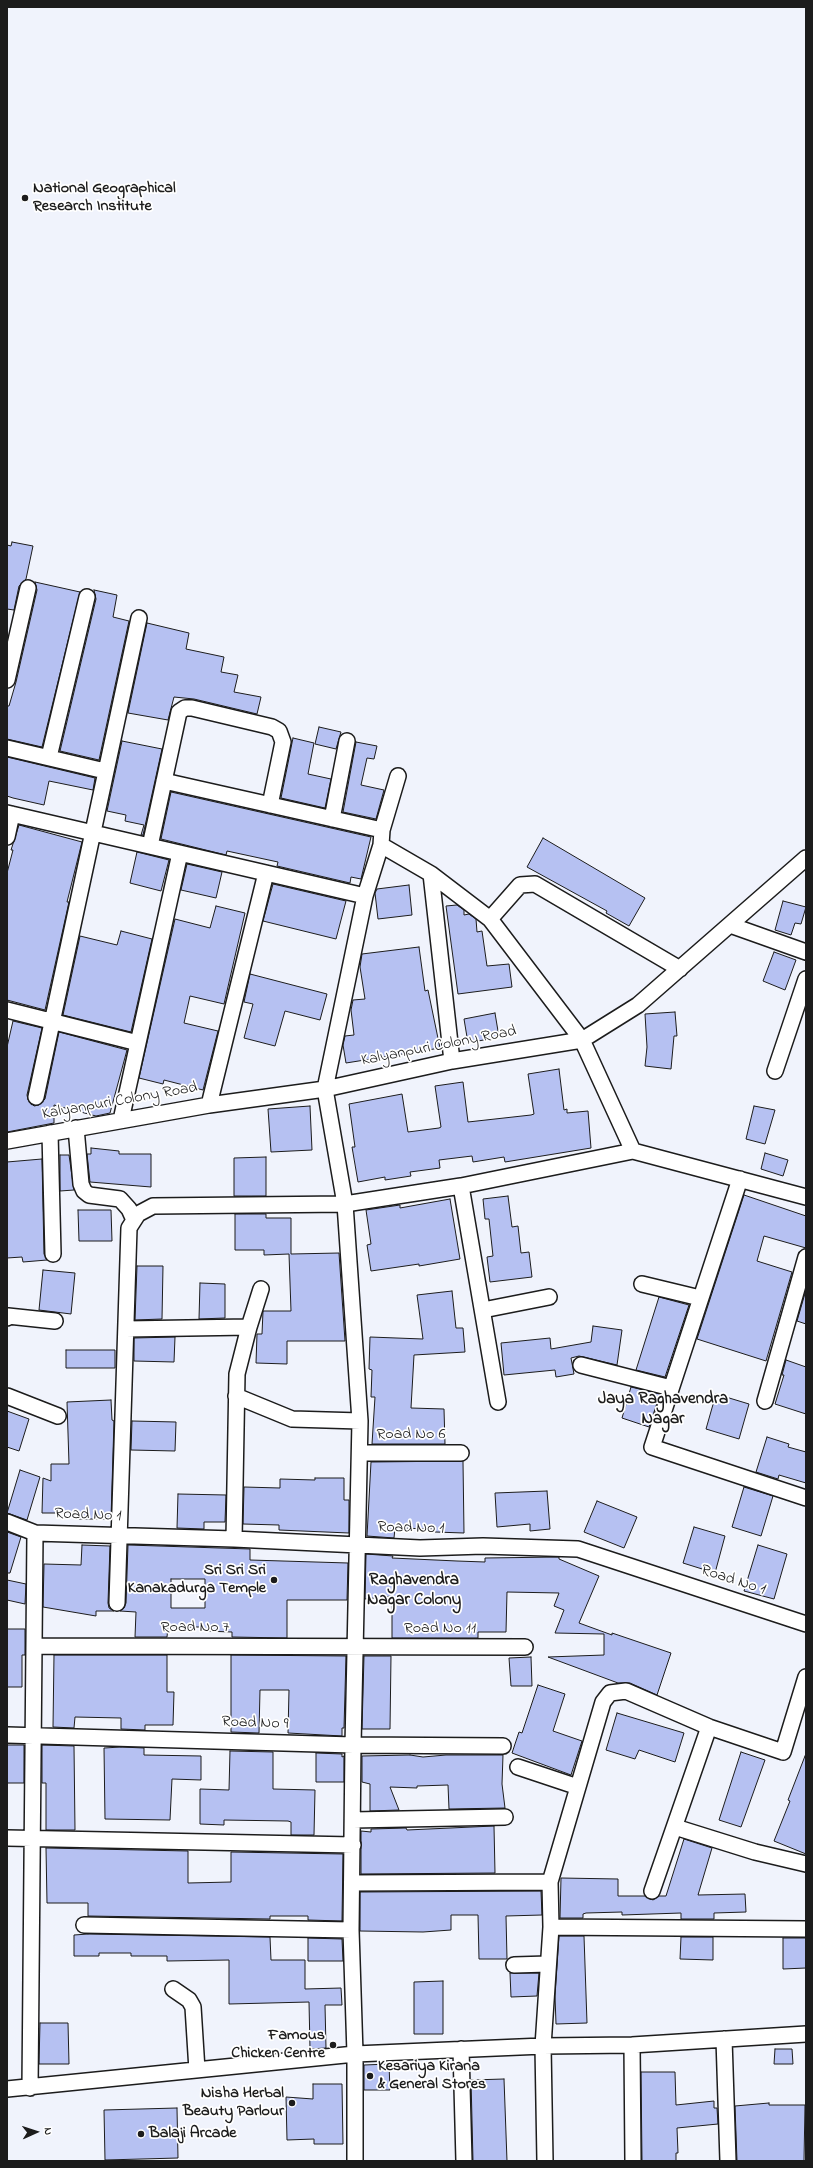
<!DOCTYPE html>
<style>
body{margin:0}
#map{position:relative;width:813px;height:2168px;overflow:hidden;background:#f0f3fc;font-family:"Indie Flower",sans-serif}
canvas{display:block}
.frame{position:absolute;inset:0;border:8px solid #1c1c1c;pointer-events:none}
.north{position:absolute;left:16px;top:2112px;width:40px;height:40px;-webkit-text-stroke:3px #fff;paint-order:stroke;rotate:87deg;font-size:11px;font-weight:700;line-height:16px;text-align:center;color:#1c1c1c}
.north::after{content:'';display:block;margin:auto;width:14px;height:18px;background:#1c1c1c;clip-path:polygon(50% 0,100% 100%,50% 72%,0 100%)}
</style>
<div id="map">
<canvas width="813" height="2168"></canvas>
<div class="frame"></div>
<div class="north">N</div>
</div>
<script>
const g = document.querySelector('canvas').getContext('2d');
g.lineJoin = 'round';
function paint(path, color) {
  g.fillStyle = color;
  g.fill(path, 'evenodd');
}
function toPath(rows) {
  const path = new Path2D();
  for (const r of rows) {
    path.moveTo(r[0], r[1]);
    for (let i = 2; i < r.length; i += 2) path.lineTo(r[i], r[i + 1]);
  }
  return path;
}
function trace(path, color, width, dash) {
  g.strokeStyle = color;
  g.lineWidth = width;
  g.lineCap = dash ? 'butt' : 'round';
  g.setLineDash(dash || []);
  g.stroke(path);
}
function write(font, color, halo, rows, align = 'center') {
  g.font = font + ' "Indie Flower",sans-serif';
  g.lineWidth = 3.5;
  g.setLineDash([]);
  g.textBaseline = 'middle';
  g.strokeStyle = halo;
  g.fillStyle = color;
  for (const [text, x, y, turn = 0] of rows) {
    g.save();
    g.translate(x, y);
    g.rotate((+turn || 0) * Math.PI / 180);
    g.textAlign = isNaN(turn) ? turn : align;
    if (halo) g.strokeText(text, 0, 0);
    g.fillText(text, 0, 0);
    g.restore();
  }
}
const building = toPath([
 [12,542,33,546,26,579,19,586,14,610,7,609,7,545,11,546,12,542],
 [35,582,80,592,42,747,7,739,7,706,9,706,16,682,37,590,35,582],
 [94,590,117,595,113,617,129,621,99,760,60,751,96,599,94,590],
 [147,623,189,633,186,649,224,657,221,672,238,675,234,692,261,697,257,714,194,699,174,697,168,720,128,713,147,623],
 [319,727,341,732,336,749,315,744,319,727],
 [293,738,314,743,308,774,331,779,325,808,281,798,293,738],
 [122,741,162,749,143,835,141,835,144,825,125,821,126,815,107,811,122,741],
 [356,742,377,746,374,759,367,758,361,785,384,790,376,819,343,812,356,742],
 [7,757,95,778,93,790,49,781,44,805,13,798,7,796,7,757],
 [171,792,371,837,361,879,351,877,350,883,277,866,278,862,227,851,226,855,161,839,171,792],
 [19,825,82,842,67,902,69,902,45,1010,7,1000,7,873,13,850,11,850,19,825],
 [543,838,645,898,629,926,606,913,607,911,527,867,543,838],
 [137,852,169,860,161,891,130,883,137,852],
 [187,864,222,872,216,898,181,890,187,864],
 [273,884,346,901,336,939,263,921,273,884],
 [409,885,412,915,378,919,375,893,377,889,409,885],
 [783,901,806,907,801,924,795,923,791,935,775,930,783,901],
 [457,905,464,910,464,915,469,914,476,919,477,932,482,931,487,966,509,964,512,987,458,994,446,906,457,905],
 [216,906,245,913,224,1004,190,996,184,1023,218,1031,203,1090,164,1080,163,1084,139,1078,175,919,210,928,216,906],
 [121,931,152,939,131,1032,63,1015,80,936,117,945,121,931],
 [419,947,425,991,428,990,440,1048,346,1063,343,1045,345,1036,354,1035,351,1010,353,1000,365,999,360,967,362,954,419,947],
 [774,952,796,960,785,990,763,981,774,952],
 [250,974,327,994,320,1020,285,1011,275,1046,244,1038,253,1004,244,1002,250,974],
 [675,1012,677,1036,674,1036,671,1069,645,1066,647,1047,645,1014,675,1012],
 [495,1013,499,1037,468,1043,464,1019,495,1013],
 [13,1021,42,1028,27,1095,28,1100,34,1106,39,1105,45,1099,59,1032,127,1050,110,1113,96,1116,54,1105,54,1123,7,1132,7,1047,13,1021],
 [559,1069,564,1110,567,1109,567,1113,588,1111,591,1148,505,1162,504,1157,473,1162,472,1156,439,1160,440,1168,410,1172,411,1176,385,1180,385,1177,358,1182,352,1147,355,1147,349,1104,402,1094,408,1132,439,1128,441,1127,435,1086,463,1082,468,1122,531,1115,534,1114,528,1074,559,1069],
 [310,1106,312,1150,271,1152,268,1109,310,1106],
 [754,1106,775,1110,765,1144,746,1139,754,1106],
 [91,1148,119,1151,119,1154,151,1154,151,1187,90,1182,87,1154,91,1154,91,1148],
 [765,1153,788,1160,783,1176,761,1169,765,1153],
 [60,1155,69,1155,74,1190,60,1191,60,1155],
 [266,1157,266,1196,234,1196,234,1158,266,1157],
 [42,1159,44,1254,47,1260,23,1262,22,1257,7,1258,7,1162,42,1159],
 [744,1195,806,1216,806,1248,764,1236,757,1261,792,1272,766,1361,697,1339,744,1195],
 [508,1196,512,1227,518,1226,521,1253,529,1252,532,1277,490,1282,487,1257,493,1256,489,1219,485,1219,483,1199,508,1196],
 [450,1199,460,1259,419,1266,419,1264,371,1271,367,1245,371,1244,366,1210,400,1205,400,1208,450,1199],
 [78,1210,111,1210,112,1241,79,1241,78,1210],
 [235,1214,266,1214,266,1218,291,1218,291,1254,339,1253,345,1341,287,1341,287,1364,256,1363,257,1334,262,1334,263,1311,291,1311,289,1254,264,1255,264,1250,235,1250,235,1214],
 [137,1266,163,1266,162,1319,135,1320,137,1266],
 [43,1270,75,1273,71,1314,39,1310,43,1270],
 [200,1283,225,1284,225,1318,199,1319,200,1283],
 [806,1290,806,1324,797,1321,806,1290],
 [452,1291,456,1328,463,1328,465,1352,414,1355,411,1408,444,1409,445,1444,372,1444,375,1397,371,1397,372,1370,369,1369,370,1337,423,1339,417,1295,452,1291],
 [659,1297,689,1305,665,1377,636,1370,659,1297],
 [593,1326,622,1330,617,1365,579,1356,571,1358,574,1374,556,1377,555,1370,504,1375,501,1343,550,1338,551,1349,591,1342,593,1326],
 [175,1337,174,1362,134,1361,134,1338,175,1337],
 [66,1350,115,1350,115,1368,66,1368,66,1350],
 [786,1360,806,1367,806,1414,775,1404,784,1375,782,1375,786,1360],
 [631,1387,660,1394,649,1427,622,1418,631,1387],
 [716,1394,749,1404,739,1439,706,1429,716,1394],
 [111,1400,112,1420,114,1421,111,1519,79,1519,79,1513,42,1513,43,1478,51,1481,51,1464,69,1464,67,1402,111,1400],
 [7,1411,29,1419,19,1451,7,1447,7,1411],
 [132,1421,176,1422,175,1451,131,1450,132,1421],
 [767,1437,789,1444,788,1447,806,1452,806,1483,779,1475,778,1479,756,1472,767,1437],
 [463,1461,464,1533,435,1532,435,1529,395,1528,394,1538,367,1536,371,1462,463,1461],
 [20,1470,40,1477,27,1520,7,1513,20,1470],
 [315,1478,344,1478,344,1500,349,1500,349,1533,279,1530,279,1525,243,1524,244,1487,280,1488,280,1479,315,1480,315,1478],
 [744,1487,773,1496,761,1536,732,1527,744,1487],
 [547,1491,550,1529,530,1531,530,1524,497,1527,495,1493,547,1491],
 [178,1494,226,1495,225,1522,204,1522,204,1529,177,1528,178,1494],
 [597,1501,637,1517,624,1548,584,1532,597,1501],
 [694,1527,725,1536,715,1573,683,1563,694,1527],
 [7,1532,21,1537,10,1573,7,1573,7,1532],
 [82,1545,110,1546,108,1603,109,1608,114,1611,96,1611,96,1616,43,1607,44,1564,81,1565,82,1545],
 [128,1545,250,1549,250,1560,348,1563,347,1600,287,1600,287,1638,232,1637,232,1632,204,1631,204,1627,168,1627,167,1637,135,1637,136,1612,120,1611,124,1608,126,1603,128,1545],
 [171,1579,205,1579,205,1608,171,1608,171,1579],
 [758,1545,787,1554,774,1599,744,1591,758,1545],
 [366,1554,393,1556,392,1558,457,1561,485,1562,485,1558,559,1557,559,1559,599,1576,579,1623,612,1635,612,1633,671,1653,657,1695,630,1683,618,1683,548,1657,604,1655,604,1634,555,1633,564,1610,554,1606,559,1593,507,1592,506,1632,478,1632,478,1638,392,1638,392,1596,365,1599,366,1554],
 [7,1580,26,1584,25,1604,7,1600,7,1580],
 [7,1629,25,1629,25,1655,22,1655,22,1687,7,1687,7,1629],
 [54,1655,167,1655,167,1692,174,1692,173,1725,145,1725,145,1730,121,1729,121,1718,75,1717,74,1728,53,1727,54,1655],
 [231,1655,346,1656,344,1728,342,1728,342,1736,288,1733,289,1690,260,1690,259,1733,231,1732,231,1655],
 [364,1656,391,1656,390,1729,362,1729,364,1656],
 [531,1657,532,1686,511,1686,509,1658,531,1657],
 [538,1685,565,1694,553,1731,582,1741,571,1775,512,1753,519,1732,522,1733,538,1685],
 [617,1713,684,1733,675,1762,639,1750,635,1759,606,1750,617,1713],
 [7,1745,24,1745,24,1783,7,1783,7,1745],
 [42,1745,74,1746,75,1830,46,1830,46,1783,42,1783,42,1745],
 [121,1747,144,1748,144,1755,201,1756,201,1780,172,1779,170,1820,105,1819,104,1748,121,1747],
 [230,1751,273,1752,273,1789,315,1790,314,1835,291,1835,291,1822,288,1821,224,1820,224,1825,200,1824,200,1789,229,1790,230,1751],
 [741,1752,765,1760,741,1827,719,1820,741,1752],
 [316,1753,342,1754,342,1757,344,1756,344,1782,316,1782,316,1753],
 [410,1755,423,1757,446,1755,503,1755,502,1784,505,1808,449,1809,448,1785,417,1786,417,1788,390,1787,399,1810,370,1811,370,1784,362,1782,362,1756,410,1755],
 [805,1756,806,1756,806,1854,774,1841,790,1801,788,1800,805,1756],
 [494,1826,495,1873,361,1874,361,1831,371,1832,371,1829,406,1828,407,1830,494,1826],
 [684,1839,712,1848,698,1895,745,1894,746,1912,714,1913,714,1919,681,1919,681,1913,622,1915,622,1912,586,1913,583,1914,583,1918,560,1918,561,1878,618,1879,618,1896,645,1896,653,1900,659,1896,666,1896,684,1839],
 [46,1848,188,1851,188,1883,231,1882,231,1852,343,1854,342,1921,308,1920,308,1916,270,1916,270,1919,88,1916,88,1903,47,1903,46,1848],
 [541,1891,542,1915,506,1916,507,1959,479,1959,478,1915,451,1915,451,1930,423,1932,360,1931,360,1892,541,1891],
 [88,1934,270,1937,271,1960,305,1960,305,1989,341,1988,342,2005,325,2005,326,2048,310,2049,309,2002,229,2004,229,1960,167,1961,167,1956,131,1956,131,1953,99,1953,99,1956,74,1956,74,1935,88,1934],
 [559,1936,584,1936,587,2023,556,2024,555,1996,559,1936],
 [681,1937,713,1937,713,1960,680,1959,681,1937],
 [308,1938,342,1939,343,1961,308,1961,308,1938],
 [783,1938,806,1938,806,1968,783,1969,783,1938],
 [510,1973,539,1973,537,1996,511,1997,510,1973],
 [443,1981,443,2034,414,2034,414,1982,443,1981],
 [40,2023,68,2023,69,2064,39,2064,40,2023],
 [775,2049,792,2049,793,2064,774,2064,775,2049],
 [389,2064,390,2090,364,2090,364,2065,389,2064],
 [641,2072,675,2072,676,2105,714,2101,714,2108,717,2108,718,2124,677,2128,678,2153,676,2153,676,2161,642,2161,641,2072],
 [504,2079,507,2161,473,2161,471,2080,504,2079],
 [313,2084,342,2084,343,2144,314,2144,314,2139,287,2140,286,2097,313,2099,313,2084],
 [769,2103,769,2105,805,2105,804,2161,737,2161,735,2106,769,2103],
 [177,2108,178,2158,105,2160,104,2110,177,2108]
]);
paint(building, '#b6c1f2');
trace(building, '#1c1c1c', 1);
const street = toPath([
 [7,680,28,588],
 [7,748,105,771],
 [49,757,87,597],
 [164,781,382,830],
 [7,813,365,896],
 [332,819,347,741],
 [7,837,12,814],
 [381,845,431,874,490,919,582,1040,633,1151],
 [150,846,179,712,185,708,192,708,272,727,279,731,283,742,270,805],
 [431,874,452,1061],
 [490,919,520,885,535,884,680,969],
 [730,925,806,952],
 [7,1010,138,1043],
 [775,1071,806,979],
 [36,1097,139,618],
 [209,1105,266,873],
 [121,1120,180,853],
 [76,1128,81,1184,84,1191,89,1195,120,1199,129,1209,134,1220],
 [50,1133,53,1254],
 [7,1141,209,1105,325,1089,452,1061,582,1040,638,1005,806,858],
 [740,1179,652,1447,806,1498],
 [461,1186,498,1402],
 [642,1284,700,1298],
 [483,1310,549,1297],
 [7,1318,8,1316,55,1321],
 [126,1329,249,1327],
 [581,1365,671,1388],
 [7,1396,58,1416],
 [236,1396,292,1419,360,1421],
 [765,1401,806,1257],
 [361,1453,461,1453],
 [7,1522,35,1533,234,1539,420,1548,483,1546,578,1549,806,1624],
 [234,1539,237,1374,249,1327,261,1289],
 [117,1603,129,1228,138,1214,153,1206,345,1204,461,1186,633,1151,806,1197],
 [35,1646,525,1647],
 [806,1677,783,1752,709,1727,626,1691,610,1693,603,1702,550,1882,551,1927,806,1929],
 [7,1735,353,1745,503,1746],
 [518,1767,578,1787],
 [353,1820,505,1817],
 [675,1827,755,1852,806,1864],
 [7,1838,353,1845],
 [352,1883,550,1882],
 [652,1891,709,1727],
 [84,1925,351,1930],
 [514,1965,548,1964],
 [173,1989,189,2000,193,2007,197,2070],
 [724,2039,728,2161],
 [632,2045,633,2161],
 [461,2049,464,2161],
 [30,2088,35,1533],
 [7,2089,355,2054,543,2046,632,2045,806,2034],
 [355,2161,355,2054,351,1930,353,1745,360,1421,345,1204,325,1089,365,896,381,845,382,830,398,776],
 [545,2161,543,2046,551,1927]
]);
trace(street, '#1c1c1c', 18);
trace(street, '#fff', 15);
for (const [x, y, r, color] of [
 [25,198,4,"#1c1c1c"],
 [274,1580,4,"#1c1c1c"],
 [333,2045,4,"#1c1c1c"],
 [370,2076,4,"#1c1c1c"],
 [292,2103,4,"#1c1c1c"],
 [141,2134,4,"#1c1c1c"]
]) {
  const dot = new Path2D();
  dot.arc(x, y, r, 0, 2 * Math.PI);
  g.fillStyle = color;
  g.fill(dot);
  trace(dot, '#fff', 1.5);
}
write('bold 16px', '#1c1c1c', '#fff', [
 ["National Geographical",33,189],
 ["Research Institute",33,207],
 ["Sri Sri Sri",266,1571,"right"],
 ["Kanakadurga Temple",266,1589,"right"],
 ["Famous",325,2036,"right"],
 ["Chicken Centre",325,2054,"right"],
 ["Kesariya Kirana",378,2067],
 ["& General Stores",378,2085],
 ["Nisha Herbal",284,2094,"right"],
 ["Beauty Parlour",284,2112,"right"],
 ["Balaji Arcade",149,2134]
], 'left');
write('16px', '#1c1c1c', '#fff', [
 ["Kalyanpuri Colony Road",439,1047,-11],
 ["Kalyanpuri Colony Road",120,1102,-10],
 ["Road No 6",411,1435],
 ["Road No 1",88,1516,2],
 ["Road No 1",411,1529,1],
 ["Road No 1",733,1581,18],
 ["Road No 7",195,1628],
 ["Road No 11",440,1629],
 ["Road No 9",255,1724,2]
]);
write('bold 17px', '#1c1c1c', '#fff', [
 ["Jaya Raghavendra",663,1400],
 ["Nagar",663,1420],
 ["Raghavendra",414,1581],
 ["Nagar Colony",414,1601]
]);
</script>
